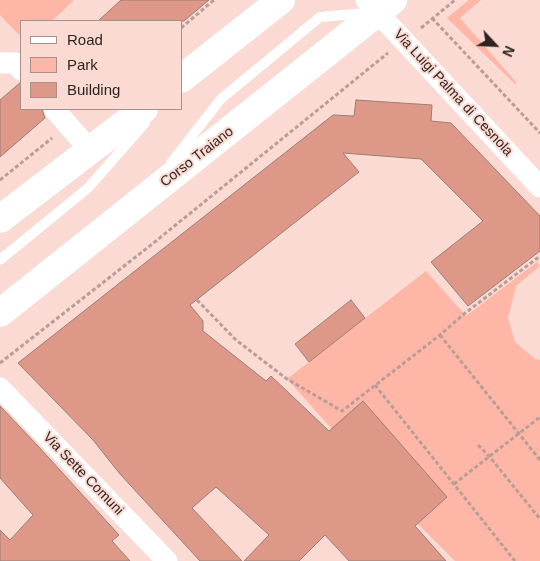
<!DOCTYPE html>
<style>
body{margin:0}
#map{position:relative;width:540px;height:561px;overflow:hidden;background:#fadad2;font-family:Arial,sans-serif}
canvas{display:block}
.legend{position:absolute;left:20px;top:20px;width:162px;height:90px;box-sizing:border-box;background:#fadad2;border:1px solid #a9918b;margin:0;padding:6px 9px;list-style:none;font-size:15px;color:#302421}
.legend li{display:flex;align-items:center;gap:10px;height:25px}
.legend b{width:25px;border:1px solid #a9918b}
.north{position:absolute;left:470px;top:20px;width:50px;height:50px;-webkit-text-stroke:4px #fadad2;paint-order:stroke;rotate:115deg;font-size:14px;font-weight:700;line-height:20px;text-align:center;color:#302421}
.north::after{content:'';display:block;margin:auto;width:18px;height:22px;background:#302421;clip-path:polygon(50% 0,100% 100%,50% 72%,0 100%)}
</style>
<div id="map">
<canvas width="540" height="561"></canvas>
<ul class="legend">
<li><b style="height:6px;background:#fff"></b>Road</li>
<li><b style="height:14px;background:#feb6a6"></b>Park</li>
<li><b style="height:14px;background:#dd9888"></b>Building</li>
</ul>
<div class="north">N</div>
</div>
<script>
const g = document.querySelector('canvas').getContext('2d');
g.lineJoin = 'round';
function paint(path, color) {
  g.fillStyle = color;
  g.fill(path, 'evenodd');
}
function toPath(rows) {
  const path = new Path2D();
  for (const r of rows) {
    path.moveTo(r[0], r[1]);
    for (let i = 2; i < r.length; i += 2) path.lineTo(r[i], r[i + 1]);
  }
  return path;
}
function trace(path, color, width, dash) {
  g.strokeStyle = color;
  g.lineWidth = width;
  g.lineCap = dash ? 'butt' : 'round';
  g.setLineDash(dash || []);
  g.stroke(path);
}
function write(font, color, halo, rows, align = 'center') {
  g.font = font + ' Arial,sans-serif';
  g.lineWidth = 4;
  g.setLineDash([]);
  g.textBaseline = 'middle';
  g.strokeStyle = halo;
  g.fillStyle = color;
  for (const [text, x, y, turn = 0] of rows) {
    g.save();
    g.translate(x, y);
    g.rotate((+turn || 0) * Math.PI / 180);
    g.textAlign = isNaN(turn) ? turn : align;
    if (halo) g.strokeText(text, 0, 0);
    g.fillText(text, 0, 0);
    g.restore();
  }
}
paint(toPath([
 [0,0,74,0,52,21,21,21,21,37,0,15],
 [469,0,481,0,460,18,516,82,516,85,447,18],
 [537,262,540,266,516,286,508,318,515,342,535,359,540,360,540,561,455,561,411,517,287,379,426,271,466,316]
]), '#feb6a6');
const building = toPath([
 [121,0,209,0,184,21,98,21,121,0],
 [21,82,21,109,42,109,45,118,0,157,0,100,21,82],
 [356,100,432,105,431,121,451,123,540,216,540,251,468,306,431,262,483,221,421,159,343,153,359,172,190,305,203,321,203,331,266,381,271,376,329,431,363,401,447,497,415,526,446,561,349,561,325,535,299,561,244,561,269,535,216,487,192,508,242,561,200,561,120,474,93,440,18,363,333,115,354,116,356,100],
 [351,300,365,318,309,362,295,344,351,300],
 [0,406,38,446,119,535,112,541,130,561,0,561,0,530,10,540,33,515,0,478,0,406]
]);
paint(building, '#dd9888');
trace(building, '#9b7e78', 1);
trace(toPath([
 [432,18,540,133],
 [181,28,214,0],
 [421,28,455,0],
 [0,180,52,138],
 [197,300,236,340,287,379,342,411,440,335,464,314,540,256],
 [440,335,540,460],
 [0,363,151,245,388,53],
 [375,385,515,561],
 [478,445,489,456,540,519],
 [454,484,540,417]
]), '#b79e98', 3, [4, 2.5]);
trace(toPath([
 [171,163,221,99,320,17,366,13],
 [0,260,88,188,145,123]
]), '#fff', 10);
trace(toPath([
 [366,0,540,187],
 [0,63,15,63,21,70],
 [54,109,91,151],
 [0,388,167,561]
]), '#fff', 21);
trace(toPath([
 [181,79,281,0],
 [0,219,144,109],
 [0,313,393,0]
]), '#fff', 28);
write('14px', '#302421', '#fadad2', [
 ["Via Luigi Palma di Cesnola",453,93,47],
 ["Corso Traiano",197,157,-38],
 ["Via Sette Comuni",83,474,46]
]);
</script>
